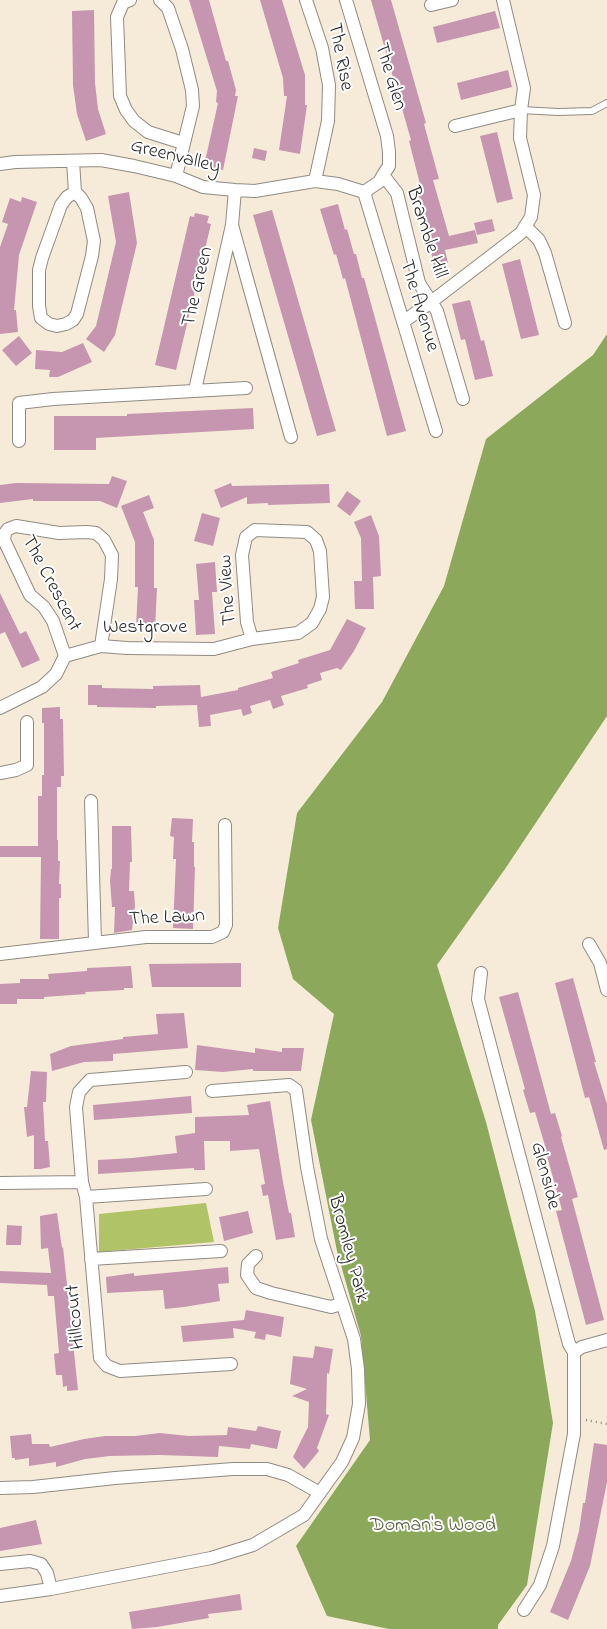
<!DOCTYPE html>
<style>
body{margin:0}
canvas{display:block;background:#f6ebd8}
</style>
<canvas width="607" height="1629"></canvas>
<script>
const g = document.querySelector('canvas').getContext('2d');
g.lineJoin = 'round';
function paint(path, color) {
  g.fillStyle = color;
  g.fill(path, 'evenodd');
}
function toPath(rows) {
  const path = new Path2D();
  for (const r of rows) {
    path.moveTo(r[0], r[1]);
    for (let i = 2; i < r.length; i += 2) path.lineTo(r[i], r[i + 1]);
  }
  return path;
}
function trace(path, color, width, dash) {
  g.strokeStyle = color;
  g.lineWidth = width;
  g.lineCap = dash ? 'butt' : 'round';
  g.setLineDash(dash || []);
  g.stroke(path);
}
function write(font, color, halo, rows, align = 'center') {
  g.font = font + ' "Indie Flower",sans-serif';
  g.lineWidth = 4;
  g.setLineDash([]);
  g.textBaseline = 'middle';
  g.strokeStyle = halo;
  g.fillStyle = color;
  for (const [text, x, y, turn = 0] of rows) {
    g.save();
    g.translate(x, y);
    g.rotate((+turn || 0) * Math.PI / 180);
    g.textAlign = isNaN(turn) ? turn : align;
    if (halo) g.strokeText(text, 0, 0);
    g.fillText(text, 0, 0);
    g.restore();
  }
}
paint(toPath([
 [206,1203,214,1242,99,1252,99,1214]
]), '#b0c366');
paint(toPath([
 [607,334,607,716,505,869,437,965,486,1122,535,1311,553,1423,527,1585,498,1625,498,1629,389,1629,327,1616,296,1546,370,1440,361,1336,337,1251,311,1120,334,1014,293,979,278,928,297,813,382,702,444,586,486,439,593,355]
]), '#8ca95b');
paint(toPath([
 [189,0,209,0,226,61,228,61,236,90,235,96,238,96,223,170,204,166,218,103,216,102,217,91],
 [260,0,282,0,305,75,305,105,307,105,300,154,279,150,287,96,284,96,283,78],
 [371,0,391,0,426,123,424,124,439,179,433,180,449,236,475,230,478,243,445,250,448,263,434,266,427,234,428,234,416,189,421,188,409,141,411,140],
 [94,10,95,83,98,109,106,134,86,141,77,114,73,85,72,11],
 [495,11,500,28,437,43,433,27],
 [508,70,512,87,461,100,457,83],
 [497,132,513,199,497,203,480,136],
 [254,148,267,151,265,161,252,158],
 [129,192,137,243,115,335,104,352,86,339,96,326,116,242,108,196],
 [22,197,37,202,19,255,14,310,16,310,18,332,0,334,0,247,8,224,2,222,10,198,21,202],
 [338,204,345,230,347,229,354,254,356,254,362,278,364,278,406,431,387,436,345,278,343,279,336,254,334,255,320,209],
 [272,210,336,431,317,436,253,215],
 [195,213,209,216,207,223,211,224,176,370,155,365,190,216,194,217],
 [492,219,495,231,477,235,474,223],
 [520,259,539,335,521,339,502,264],
 [470,300,481,341,484,340,493,376,475,380,465,339,461,340,452,304],
 [19,336,32,353,16,366,2,350],
 [83,343,92,362,58,377,49,377,50,370,35,369,36,350,62,352],
 [253,408,254,429,96,438,96,450,54,450,54,416,127,416,127,414],
 [112,476,127,481,117,508,100,501,33,501,33,499,0,503,0,485,16,483,109,484],
 [231,483,232,486,329,484,330,503,268,505,268,503,247,504,247,497,221,508,214,490],
 [347,491,361,501,350,516,337,506],
 [149,495,154,508,143,512,154,540,154,588,157,588,155,629,136,628,138,587,135,587,135,542,121,506],
 [202,513,220,518,213,546,194,541],
 [371,515,379,536,381,576,373,577,374,609,355,609,354,581,362,581,361,538,354,522],
 [215,562,217,592,212,592,215,634,196,635,194,600,199,600,196,564],
 [0,593,20,634,26,631,40,660,22,668,5,632,0,634],
 [347,619,366,628,354,651,341,670,337,668,320,673,322,680,307,685,308,688,281,696,284,705,273,709,270,700,250,706,252,713,243,716,241,709,210,715,211,726,199,727,197,705,156,706,156,708,97,707,97,705,88,705,88,685,102,685,102,688,153,689,153,686,200,685,201,697,238,690,238,688,273,678,271,672,299,663,298,660,330,650],
 [60,707,60,719,63,719,64,776,61,776,61,787,57,787,57,840,58,840,58,861,60,861,59,884,61,884,61,898,59,898,59,939,40,939,41,857,0,857,0,846,38,846,38,796,42,796,42,775,44,775,44,723,42,723,42,708],
 [172,818,193,819,192,842,194,842,194,867,195,867,193,929,173,928,176,859,173,859,174,837,170,836],
 [112,826,131,826,132,862,130,862,129,891,134,891,135,906,132,930,114,933,115,907,112,907,110,881,111,869,112,869],
 [241,963,241,987,152,987,149,964],
 [131,966,133,988,124,988,124,990,85,992,86,994,44,997,44,999,17,999,17,1004,0,1004,0,984,20,983,20,979,49,979,48,974,87,971,87,968],
 [573,978,596,1062,594,1062,607,1104,607,1149,604,1150,589,1097,585,1098,555,983],
 [518,992,551,1114,555,1113,562,1136,561,1137,578,1197,572,1199,604,1320,586,1325,556,1211,562,1210,545,1149,546,1149,535,1112,530,1113,523,1090,525,1089,499,997],
 [184,1013,188,1048,113,1054,113,1061,84,1062,52,1071,50,1054,71,1046,123,1039,123,1037,158,1034,156,1014],
 [197,1045,255,1053,255,1048,282,1052,282,1048,304,1048,301,1071,253,1071,253,1069,223,1072,195,1070],
 [31,1071,47,1072,46,1102,43,1102,45,1141,48,1141,50,1167,41,1169,34,1169,34,1135,27,1137,24,1107,27,1107],
 [191,1096,192,1113,94,1120,93,1105],
 [270,1101,283,1182,289,1213,291,1213,295,1237,276,1240,268,1195,263,1196,261,1185,265,1184,259,1149,230,1151,230,1141,204,1141,205,1170,194,1170,194,1168,98,1174,98,1160,132,1158,177,1153,175,1136,195,1133,195,1117,249,1115,247,1105],
 [248,1211,253,1233,224,1241,219,1217],
 [57,1213,62,1248,63,1247,78,1390,67,1391,67,1386,63,1387,62,1375,56,1375,54,1354,59,1353,54,1296,48,1296,47,1285,0,1283,0,1271,51,1273,48,1248,41,1249,40,1216],
 [7,1225,22,1226,21,1245,6,1245],
 [228,1267,229,1283,218,1284,220,1301,184,1307,165,1309,163,1290,107,1293,106,1277,134,1273,134,1276],
 [246,1310,284,1317,281,1337,266,1334,265,1340,254,1338,256,1332,233,1328,234,1338,183,1342,181,1326,244,1320],
 [315,1346,333,1349,329,1374,327,1373,326,1414,329,1415,317,1448,319,1451,304,1469,293,1457,308,1427,309,1402,292,1396,307,1389,290,1384,293,1356,313,1358],
 [258,1426,281,1431,277,1449,251,1444,250,1449,219,1446,218,1457,160,1455,110,1456,85,1459,56,1467,56,1462,29,1466,29,1458,15,1460,15,1458,12,1458,10,1436,31,1434,32,1444,49,1444,50,1447,84,1439,105,1436,135,1436,160,1433,189,1436,227,1435,228,1427,256,1431],
 [594,1443,607,1445,607,1482,590,1566,568,1620,550,1612,571,1561,579,1531,583,1503,585,1503],
 [36,1520,42,1544,0,1551,0,1528],
 [240,1594,242,1610,208,1614,209,1618,157,1627,132,1629,129,1612]
]), '#c696b0');
const lane = toPath([
 [521,110,558,112,592,111,607,103]
]);
const street = toPath([
 [130,0,123,3,117,17,120,96,126,110,134,121,148,132,183,143],
 [160,0,168,8,182,49,192,90,193,106,176,176],
 [306,0,322,48,329,85,328,121,315,181],
 [431,5,452,0],
 [455,126,521,110],
 [73,161,75,192,81,198,87,208,94,241,92,256,77,314,73,320,66,324,57,326,49,324,41,318,39,306,39,270,42,258,61,205,67,197,75,192],
 [0,164,15,162,101,160,134,166,176,176,203,187,235,190,255,191,315,181,338,184,364,192,379,182,383,175,389,166,389,152,387,136,346,0],
 [383,175,397,193,419,283,437,311,463,399],
 [364,192,436,431],
 [232,225,291,437],
 [525,226,539,240,545,253,565,323],
 [403,322,431,302,521,233,531,217,534,195,520,138,521,110,524,88,503,0],
 [195,390,232,225,235,190],
 [19,441,19,403,53,399,246,388],
 [255,530,307,532,316,540,320,551,323,597,320,609,312,623,298,633,252,639,247,622,242,555,246,537,255,530],
 [65,656,53,621,44,607,30,595,4,540,5,533,8,529,16,526,59,533,87,532,96,533,104,540,112,555,111,579,101,646],
 [0,708,42,687,56,674,65,656,101,646,127,648,214,649,252,639],
 [0,773,16,770,27,765,27,722],
 [91,801,95,942],
 [589,944,600,963,607,990],
 [0,954,146,937,212,937,223,932,226,925,225,825],
 [481,973,478,999,569,1344,574,1352,582,1347,607,1340],
 [82,1182,76,1107,79,1092,90,1080,186,1072],
 [0,1183,82,1182,86,1197,100,1358,107,1366,120,1371,231,1364],
 [86,1197,206,1189],
 [256,1256,248,1264,247,1275,256,1288,271,1293,331,1307,341,1304],
 [91,1259,221,1251],
 [0,1488,33,1487,115,1478,233,1469,267,1469,288,1475,320,1493],
 [0,1564,30,1561,41,1564,47,1573,51,1589],
 [0,1596,51,1589,211,1558,253,1545,304,1515,342,1462,353,1438,359,1404,358,1369,354,1339,321,1239,307,1167,296,1090,289,1085,212,1091],
 [524,1610,540,1585,553,1546,574,1434,574,1352]
]);
trace(lane, '#908b82', 8);
trace(street, '#908b82', 14);
trace(toPath([
 [586,1420,607,1424]
]), '#908b82', 2.5, [1, 4]);
trace(lane, '#fff', 6);
trace(street, '#fff', 12);
write('20px', '#2b2b2b', '#fff', [
 ["The Rise",339,57,79],
 ["The Glen",389,77,73],
 ["Greenvalley",175,158,14],
 ["Bramble Hill",425,233,72],
 ["The Green",199,287,-77],
 ["The Avenue",418,306,73],
 ["The Crescent",50,584,62],
 ["The View",229,590,-94],
 ["Westgrove",145,629],
 ["The Lawn",167,919,-3],
 ["Glenside",544,1176,75],
 ["Bromley Park",347,1249,75],
 ["Hillcourt",77,1317,-95]
]);
write('20px', '#5a6040', '#fff', [
 ["Doman's Wood",433,1527]
]);
</script>
